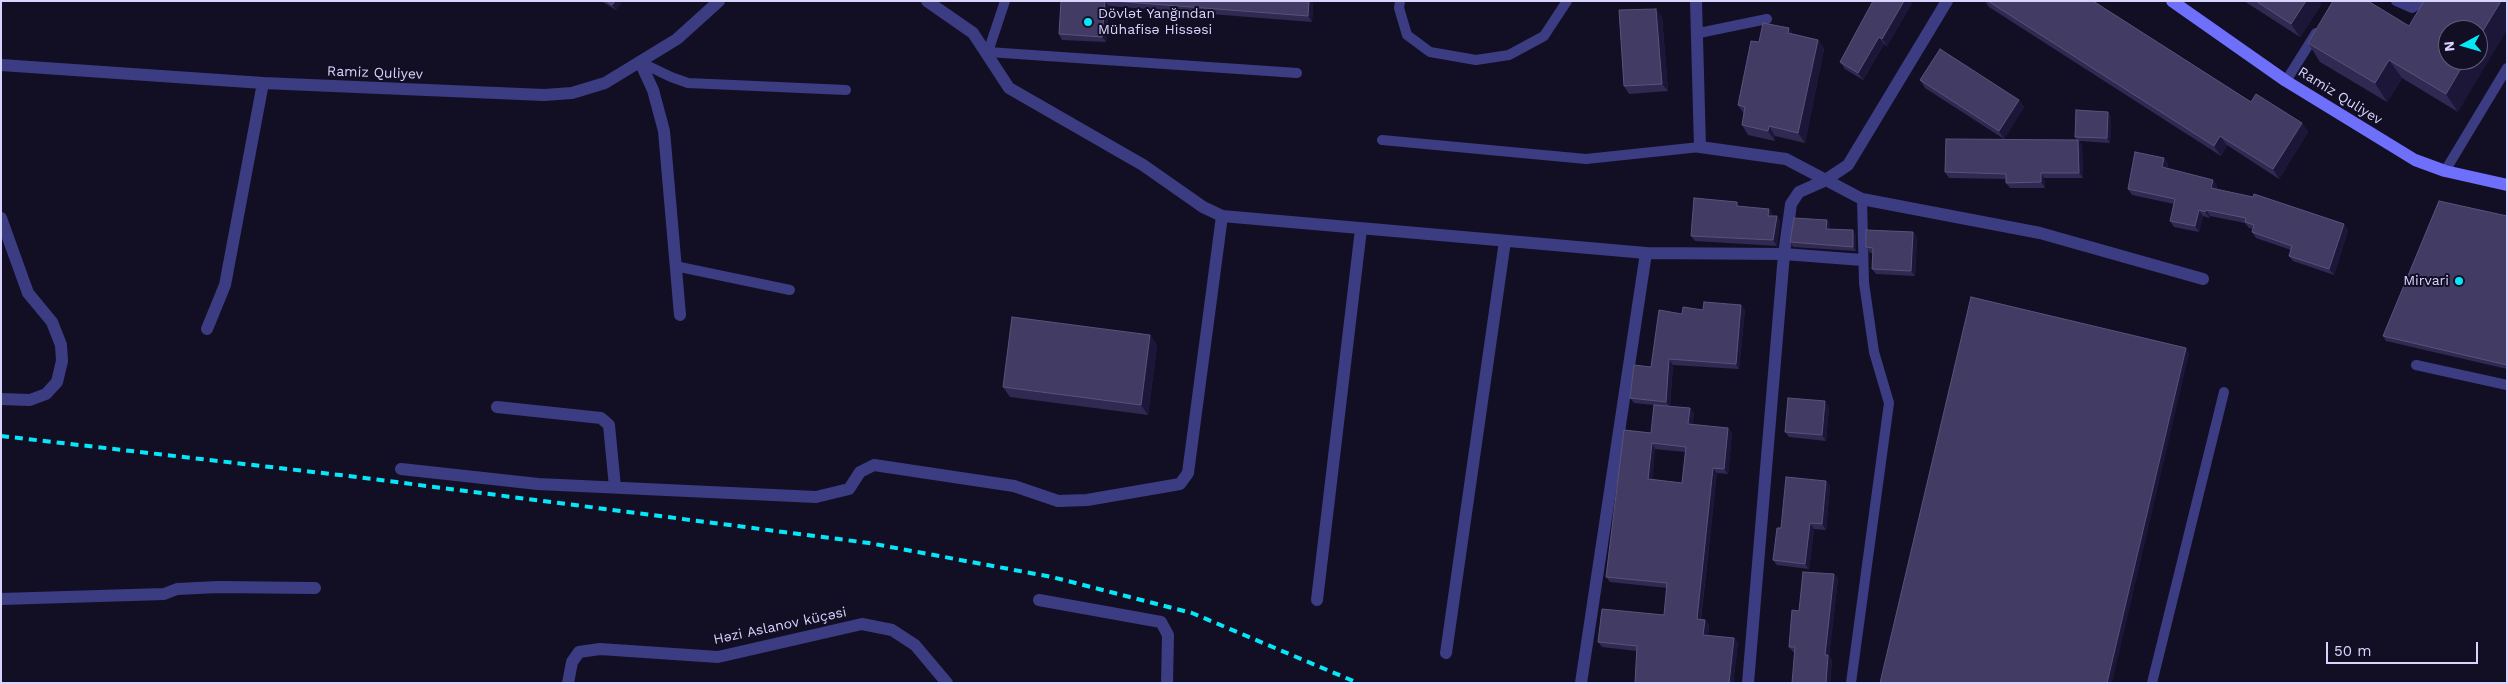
<!DOCTYPE html>
<meta charset="utf-8">
<style>
body{margin:0}
#map{position:relative;width:2508px;height:684px;overflow:hidden;background:#120f25;font-family:"Work Sans",sans-serif}
canvas{display:block}
.frame{position:absolute;inset:0;border:2px solid #d8d4fe;pointer-events:none}
.north{position:absolute;left:2438px;top:20px;width:50px;height:50px;box-sizing:border-box;background:#120f25;border:1px solid #615e7c;border-radius:50%;rotate:264deg;font-size:14px;font-weight:700;line-height:20px;text-align:center;color:#d8d4fe}
.north::after{content:'';display:block;margin:auto;width:18px;height:22px;background:#06e8f8;clip-path:polygon(50% 0,100% 100%,50% 72%,0 100%)}
.scale{position:absolute;left:2326px;top:642px;width:152px;height:22px;box-sizing:border-box;border:2px solid #d8d4fe;border-top:0;padding-left:6px;font-size:15px;line-height:18px;white-space:nowrap;color:#d8d4fe;-webkit-text-stroke:4px #120f25;paint-order:stroke}
</style>
<div id="map">
<canvas width="2508" height="684"></canvas>
<div class="frame"></div>
<div class="north">N</div>
<div class="scale">50 m</div>
</div>
<script>
const g = document.querySelector('canvas').getContext('2d');
g.lineJoin = 'round';
function toPath(rows) {
  const path = new Path2D();
  for (const r of rows) {
    path.moveTo(r[0], r[1]);
    for (let i = 2; i < r.length; i += 2) path.lineTo(r[i], r[i + 1]);
  }
  return path;
}
function trace(path, color, width, dash) {
  g.strokeStyle = color;
  g.lineWidth = width;
  g.lineCap = dash ? 'butt' : 'round';
  g.setLineDash(dash || []);
  g.stroke(path);
}
function paint(path, color) {
  g.fillStyle = color;
  g.fill(path, 'evenodd');
}
function write(font, color, halo, rows, align = 'center') {
  g.font = font + ' "Work Sans",sans-serif';
  g.lineWidth = 4;
  g.setLineDash([]);
  g.textBaseline = 'middle';
  g.strokeStyle = halo;
  g.fillStyle = color;
  for (const [text, x, y, turn = 0] of rows) {
    g.save();
    g.translate(x, y);
    g.rotate((+turn || 0) * Math.PI / 180);
    g.textAlign = isNaN(turn) ? turn : align;
    if (halo) g.strokeText(text, 0, 0);
    g.fillText(text, 0, 0);
    g.restore();
  }
}
trace(toPath([
 [1005,1,988,52,1297,73],
 [1400,1,1399,8,1407,35,1430,52,1476,60,1509,55,1544,36,1567,1],
 [2396,1,2412,8,2423,1],
 [1699,33,1767,19],
 [640,62,671,77,688,83,846,90],
 [2286,81,2316,33],
 [1382,140,1586,159,1700,147],
 [2445,171,2507,68],
 [675,266,790,290],
 [2416,365,2507,385],
 [1851,683,1889,403,1874,352,1864,283,1862,199],
 [2152,683,2224,392]
]), '#3c3c83', 10);
trace(toPath([
 [927,1,973,33,1009,88,1143,165,1203,207,1222,216,1646,253,1784,254,1862,260],
 [1696,1,1700,147,1786,159,1862,199,2040,233,2203,279],
 [640,62,653,90,664,131,680,315],
 [1,65,263,83,544,95,572,93,605,83,677,39,719,1],
 [1,218,28,293,52,322,61,345,62,361,57,382,46,394,30,400,1,399],
 [207,329,225,285,263,83],
 [497,407,601,418,609,425,615,487],
 [401,469,538,484,816,497,849,489,860,472,874,465,1014,486,1058,501,1087,500,1180,484,1188,473,1222,216],
 [1,599,164,594,177,589,218,587,315,588],
 [1039,600,1161,622,1168,635,1167,683],
 [1317,600,1361,229],
 [1446,653,1505,241],
 [568,683,572,662,579,652,600,649,718,657,862,624,892,630,915,645,947,683],
 [1581,683,1646,253],
 [1748,683,1784,254,1791,204,1799,192,1824,181,1848,165,1947,1]
]), '#3c3c83', 12);
trace(toPath([
 [2172,1,2286,81,2415,160,2445,171,2507,185]
]), '#6e6ffb', 12);
trace(toPath([
 [1,436,357,477,869,543,1052,577,1192,613,1358,683]
]), '#06e8f8', 4, [8, 6]);
paint(toPath([
 [601,1,622,1,616,10],
 [1061,1,1313,1,1312,22,1109,6,1106,42,1062,40,1059,34],
 [1873,1,1913,1,1887,46,1884,44,1863,80,1845,69,1840,62],
 [1985,1,2093,1,2251,102,2302,123,2308,132,2279,179,2227,145,2221,156,1989,7],
 [2244,1,2319,1,2321,5,2300,37],
 [1662,17,1668,91,1629,94,1624,86],
 [2409,26,2458,112,2402,78,2387,102,2320,62,2308,43],
 [1794,34,1818,40,1824,49,1805,143,1775,136,1775,141,1748,135,1742,125,1744,114,1738,105,1759,42],
 [1920,80,2019,100,2024,107,2004,139,1925,88],
 [2108,112,2111,117,2110,143,2079,141,2082,145,2083,178,2044,178,2045,188,2010,188,2006,183,2006,179,1949,178,1945,172,2077,140,2075,137],
 [2164,158,2168,164,2167,168,2213,180,2217,186,2216,190,2348,230,2334,275,2293,261,2289,256,2291,250,2256,238,2252,232,2253,229,2249,228,2245,223,2210,216,2210,218,2203,216,2199,232,2174,227,2170,221,2174,204,2132,195,2128,189],
 [1740,206,1773,214,1772,216,1777,216,1780,221,1777,246,1695,241,1691,236],
 [2507,216,2507,369,2386,341,2383,336],
 [1827,220,1830,225,1829,229,1856,235,1856,251,1793,247,1790,242],
 [1917,237,1915,276,1876,274,1872,269,1873,253,1870,253,1866,247],
 [1703,310,1745,310,1739,369,1673,365,1670,406,1690,408,1694,414,1692,424,1728,428,1732,433,1728,474,1717,473,1701,619,1705,620,1709,625,1708,635,1734,638,1738,643,1733,683,1635,683,1637,651,1602,647,1598,642,1664,615,1667,588,1610,582,1606,577,1651,433,1654,405,1634,403,1630,398,1651,367,1682,314],
 [1655,449,1685,452,1682,483,1652,479],
 [1150,335,1157,345,1148,415,1010,397,1003,387],
 [1829,407,1826,441,1789,437,1785,432],
 [1826,481,1830,486,1826,530,1814,529,1809,569,1777,565,1773,560,1781,528],
 [1834,574,1838,579,1829,656,1832,660,1830,683,1792,683,1795,652,1793,652,1789,647,1799,611]
]), '#302952');
paint(toPath([
 [615,1,622,1,616,10,612,5],
 [1105,1,1109,6,1106,42,1102,37],
 [1309,1,1313,1,1312,22,1308,16],
 [1904,1,1913,1,1887,46,1882,39],
 [2306,1,2319,1,2321,5,2300,37,2291,24],
 [2501,1,2507,1,2507,30,2458,112,2446,94,2466,60,2478,60,2478,39],
 [1656,9,1662,17,1668,91,1662,84],
 [1789,28,1796,38,1788,33],
 [1879,37,1884,44,1863,80,1858,73],
 [1818,40,1824,49,1805,143,1798,133],
 [2389,60,2402,78,2387,102,2375,83],
 [2019,100,2024,107,2004,139,1999,131],
 [2108,112,2111,117,2110,143,2107,138],
 [2302,123,2308,132,2279,179,2273,169],
 [1769,126,1775,136,1775,141,1768,131],
 [2220,136,2227,145,2221,156,2214,146],
 [2078,140,2082,145,2083,178,2079,173],
 [2164,158,2168,164,2166,173,2162,167],
 [2041,173,2044,178,2045,188,2041,182],
 [2213,180,2217,186,2215,194,2211,188],
 [1769,209,1773,214,1772,221,1768,216],
 [2199,210,2203,216,2199,232,2195,226],
 [2206,210,2210,216,2210,218,2205,212],
 [1777,216,1780,221,1777,246,1773,240],
 [1827,220,1830,225,1829,233,1826,229],
 [2344,224,2348,230,2334,275,2329,269],
 [1853,230,1856,235,1856,251,1853,247],
 [1913,232,1917,237,1915,276,1911,271],
 [1741,305,1745,310,1739,369,1736,364],
 [1150,335,1157,345,1148,415,1141,405],
 [2186,348,2189,354,2112,683,2107,683],
 [1669,359,1673,365,1670,407,1666,402],
 [1825,401,1829,407,1826,441,1822,435],
 [1690,408,1694,414,1692,429,1688,424],
 [1728,428,1732,433,1728,474,1724,469],
 [1652,443,1655,449,1652,484,1648,479],
 [1713,468,1717,473,1700,624,1697,619],
 [1826,481,1830,486,1826,530,1822,524],
 [1810,523,1814,529,1809,569,1805,564],
 [1834,574,1838,579,1829,656,1832,660,1830,683,1826,683,1825,655],
 [1705,620,1709,625,1707,640,1703,635],
 [1734,638,1738,643,1733,683,1729,683]
]), '#1c1738');
const building = toPath([
 [606,1,615,1,612,5,606,1],
 [1061,1,1105,1,1102,37,1059,34,1061,1],
 [1113,1,1309,1,1308,16,1113,1],
 [1873,1,1904,1,1882,39,1879,37,1858,73,1840,62,1873,1],
 [1988,1,2093,1,2251,102,2256,94,2302,123,2273,169,2220,136,2214,146,1988,1],
 [2256,1,2306,1,2291,24,2256,1],
 [2333,1,2368,1,2409,26,2424,1,2501,1,2478,39,2478,30,2448,30,2448,60,2466,60,2446,94,2389,60,2375,83,2308,43,2333,1],
 [1656,9,1662,84,1624,86,1619,10,1656,9],
 [1763,23,1789,28,1788,33,1818,40,1798,133,1769,126,1768,131,1742,125,1745,107,1738,105,1751,41,1759,42,1763,23],
 [1940,49,2019,100,1999,131,1920,80,1940,49],
 [2076,110,2108,112,2107,138,2075,137,2076,110],
 [1946,139,2078,140,2079,173,2041,173,2041,182,2006,183,2006,174,1945,172,1946,139],
 [2135,152,2164,158,2162,167,2213,180,2211,188,2253,197,2254,194,2344,224,2329,269,2289,256,2292,246,2252,232,2254,225,2245,222,2246,218,2206,210,2205,212,2199,210,2195,226,2170,221,2175,199,2128,189,2135,152],
 [1694,198,1737,202,1737,206,1769,209,1768,216,1777,216,1773,240,1691,236,1694,198],
 [2439,201,2507,216,2507,365,2383,336,2439,201],
 [1794,218,1827,220,1826,229,1853,230,1853,247,1790,242,1794,218],
 [1866,230,1913,232,1911,271,1872,269,1873,248,1866,247,1866,230],
 [1971,297,2186,348,2107,683,1880,683,1971,297],
 [1704,302,1741,305,1736,364,1669,359,1666,402,1630,398,1634,365,1651,367,1659,310,1682,314,1683,307,1703,310,1704,302],
 [1012,317,1150,335,1141,405,1003,387,1012,317],
 [1788,398,1825,401,1822,435,1785,432,1788,398],
 [1654,405,1690,408,1688,424,1728,428,1724,469,1713,468,1697,619,1705,620,1703,635,1734,638,1729,683,1635,683,1637,646,1598,642,1602,609,1664,615,1667,583,1606,577,1624,430,1651,433,1654,405],
 [1652,443,1686,447,1682,483,1648,479,1652,443],
 [1786,477,1826,481,1822,524,1810,523,1805,564,1773,560,1777,528,1781,528,1786,477],
 [1803,572,1834,574,1825,655,1828,655,1826,683,1792,683,1795,647,1789,647,1792,610,1799,611,1803,572]
]);
paint(building, '#423b64');
trace(building, '#59537c', 1);
for (const [x, y, r, color] of [
 [1088,22,5,"#06e8f8"],
 [2459,281,5,"#06e8f8"]
]) {
  const dot = new Path2D();
  dot.arc(x, y, r, 0, 2 * Math.PI);
  g.fillStyle = color;
  g.fill(dot);
  trace(dot, '#120f25', 2);
}
write('14px', '#d8d4fe', '#120f25', [
 ["Dövlət Yanğından",1098,14],
 ["Mühafisə Hissəsi",1098,30],
 ["Mirvari",2449,281,"right"]
], 'left');
write('14px', '#d8d4fe', '#120f25', [
 ["Ramiz Quliyev",375,73,2],
 ["Ramiz Quliyev",2340,96,32],
 ["Həzi Aslanov küçəsi",780,626,-12]
]);
</script>
